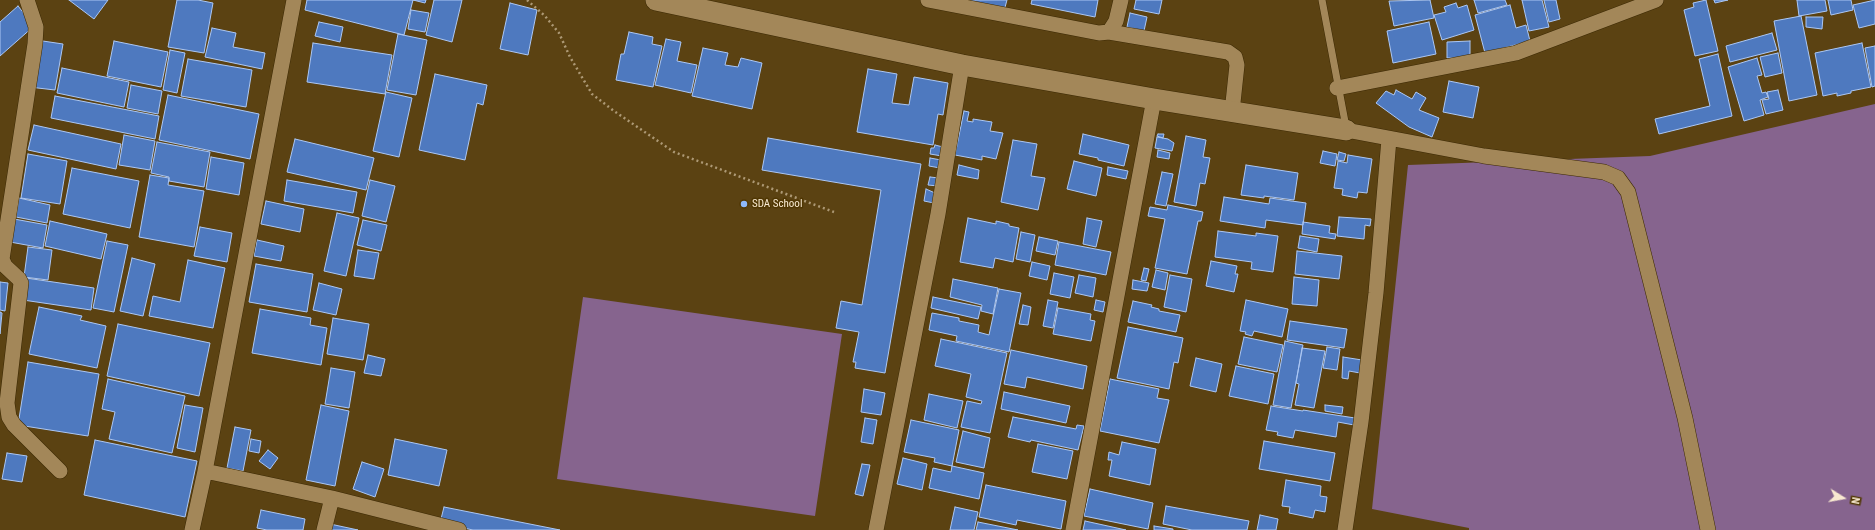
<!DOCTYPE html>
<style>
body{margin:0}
#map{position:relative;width:1875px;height:530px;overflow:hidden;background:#5b4212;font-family:"Roboto Condensed",sans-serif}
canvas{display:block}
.north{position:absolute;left:1823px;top:478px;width:40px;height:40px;-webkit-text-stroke:3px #503703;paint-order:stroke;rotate:101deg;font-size:11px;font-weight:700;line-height:16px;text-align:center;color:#f8e9d0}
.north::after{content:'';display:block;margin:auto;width:14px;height:18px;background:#f8e9d0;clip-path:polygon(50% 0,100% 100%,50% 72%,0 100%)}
</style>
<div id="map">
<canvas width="1875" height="530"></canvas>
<div class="north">N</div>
</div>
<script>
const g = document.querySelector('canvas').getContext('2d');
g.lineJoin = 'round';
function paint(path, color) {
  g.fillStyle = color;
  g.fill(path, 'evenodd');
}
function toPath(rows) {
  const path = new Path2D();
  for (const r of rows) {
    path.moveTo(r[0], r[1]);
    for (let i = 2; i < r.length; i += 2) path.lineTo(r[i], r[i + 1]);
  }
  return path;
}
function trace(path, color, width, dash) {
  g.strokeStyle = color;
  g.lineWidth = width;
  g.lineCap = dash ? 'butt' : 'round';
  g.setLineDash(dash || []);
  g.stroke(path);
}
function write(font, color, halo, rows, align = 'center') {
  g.font = font + ' "Roboto Condensed",sans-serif';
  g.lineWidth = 3;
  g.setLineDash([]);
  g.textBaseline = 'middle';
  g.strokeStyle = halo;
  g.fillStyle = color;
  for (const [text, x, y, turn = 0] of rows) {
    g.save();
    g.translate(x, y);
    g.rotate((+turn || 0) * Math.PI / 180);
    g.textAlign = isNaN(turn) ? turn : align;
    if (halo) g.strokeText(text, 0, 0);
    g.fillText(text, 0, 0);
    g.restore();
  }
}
paint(toPath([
 [1875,104,1875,530,1469,530,1469,528,1372,509,1408,165,1650,156],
 [583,297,842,334,815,516,557,479]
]), '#86648e');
const building = toPath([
 [69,0,108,0,94,19,69,0],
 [177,0,198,0,213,3,204,53,168,47,177,0],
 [307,0,426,0,425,3,413,0,404,35,305,10,307,0],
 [434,0,462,0,452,42,426,35,434,0],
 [951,0,1007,0,1004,11,951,0],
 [1032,0,1098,0,1095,17,1031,4,1032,0],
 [1136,0,1162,0,1159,14,1134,9,1136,0],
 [1430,0,1434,18,1394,26,1389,1,1430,0],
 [1474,0,1505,0,1507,5,1478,13,1474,0],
 [1522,0,1542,0,1549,27,1529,31,1522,0],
 [1544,0,1556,0,1560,19,1549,22,1544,0],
 [1706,0,1718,51,1695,56,1684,10,1694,7,1693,3,1706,0],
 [1714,0,1728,0,1715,3,1714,0],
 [1797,0,1825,0,1827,11,1799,16,1797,0],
 [1828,0,1851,0,1853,10,1831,15,1828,0],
 [1875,0,1875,24,1859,28,1853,5,1875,0],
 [510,3,537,10,528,55,500,49,510,3],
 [1456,3,1458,8,1467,5,1474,30,1442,40,1434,15,1446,12,1444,7,1456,3],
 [1510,5,1516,28,1526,25,1530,41,1485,53,1475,15,1510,5],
 [18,6,34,26,0,56,0,22,18,6],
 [411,10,429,13,425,32,408,29,411,10],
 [1130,13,1147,17,1144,31,1127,27,1130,13],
 [1801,16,1817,95,1789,101,1774,21,1801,16],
 [1806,17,1823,17,1822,29,1806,27,1806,17],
 [319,22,343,27,340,42,315,36,319,22],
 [1429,22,1436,54,1393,63,1387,31,1429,22],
 [212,28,236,33,233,47,265,53,262,69,205,57,212,28],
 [629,32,653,37,652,44,662,46,653,87,616,80,621,54,624,54,629,32],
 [1772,33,1777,50,1730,62,1726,46,1772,33],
 [398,34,427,40,416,95,387,90,398,34],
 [666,39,681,42,677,61,697,65,691,93,655,85,666,39],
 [36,40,63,44,55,90,29,87,36,40],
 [114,41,168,52,161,87,107,76,114,41],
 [1470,41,1470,58,1447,58,1447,42,1470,41],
 [313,43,392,55,385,94,307,82,313,43],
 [1862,43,1871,87,1851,91,1851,93,1837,96,1837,93,1823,96,1815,53,1862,43],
 [1875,46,1875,86,1872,87,1865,48,1875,46],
 [703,48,728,53,725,65,738,67,741,58,762,63,752,109,692,96,703,48],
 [170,50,185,53,177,93,163,90,170,50],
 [1778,53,1782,73,1765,77,1760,57,1778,53],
 [1718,54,1732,116,1659,134,1655,119,1710,106,1699,59,1718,54],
 [1757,58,1762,75,1757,76,1762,93,1766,92,1768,97,1760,100,1764,115,1744,121,1728,67,1757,58],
 [188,59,252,70,246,107,181,96,188,59],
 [62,68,129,82,124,107,57,93,62,68],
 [868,69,897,74,892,103,909,105,914,77,948,83,943,115,938,114,933,145,857,132,868,69],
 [435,74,487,85,483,105,477,103,465,160,419,150,435,74],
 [1449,81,1479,87,1473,118,1443,112,1449,81],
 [131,85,162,91,158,114,127,108,131,85],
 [1396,90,1412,99,1416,92,1426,98,1419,110,1439,118,1432,137,1409,127,1376,103,1386,91,1394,95,1396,90],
 [1778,90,1783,110,1766,114,1762,100,1769,99,1767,92,1778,90],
 [386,92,412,98,399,157,373,151,386,92],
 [168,95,259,114,250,159,159,140,168,95],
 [55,96,159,116,155,139,51,118,55,96],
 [964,111,969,112,967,121,973,122,973,119,992,122,990,131,1003,133,996,159,982,156,982,160,955,155,964,111],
 [34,125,121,144,116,169,28,150,34,125],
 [1083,134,1129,145,1124,166,1098,160,1098,158,1079,154,1083,134],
 [1158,134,1164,134,1163,138,1157,136,1158,134],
 [124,135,155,141,150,170,119,165,124,135],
 [1186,136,1206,140,1203,157,1210,158,1205,184,1200,183,1196,206,1174,202,1186,136],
 [1157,137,1168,139,1174,143,1172,151,1155,148,1157,137],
 [768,138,921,164,885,373,855,368,856,362,853,362,859,332,836,328,841,301,862,305,881,190,762,170,768,138],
 [295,139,374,158,366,190,287,172,295,139],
 [1013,140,1037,144,1031,176,1045,178,1038,210,1001,202,1013,140],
 [157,142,210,152,204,187,169,181,169,177,151,173,157,142],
 [935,145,943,147,942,156,930,154,931,148,934,148,935,145],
 [1158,150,1170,153,1169,159,1157,157,1158,150],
 [1323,151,1337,154,1335,166,1320,163,1323,151],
 [1339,152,1346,154,1344,161,1337,160,1339,152],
 [28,154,67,161,60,204,21,198,28,154],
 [1348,155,1372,159,1367,193,1358,192,1357,198,1342,195,1343,189,1334,188,1338,161,1347,163,1348,155],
 [211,157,244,163,239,195,206,189,211,157],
 [930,158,941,160,940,168,929,166,930,158],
 [1074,161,1102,168,1096,196,1067,189,1074,161],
 [959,165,979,170,978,179,957,175,959,165],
 [1246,165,1298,173,1294,200,1264,196,1264,198,1241,195,1246,165],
 [1108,167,1128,171,1126,179,1107,175,1108,167],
 [72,168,139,181,130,228,63,214,72,168],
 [1162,172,1173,174,1166,206,1155,204,1162,172],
 [150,175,169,178,168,185,204,191,194,247,139,237,150,175],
 [930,177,939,178,938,186,928,185,930,177],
 [287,180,357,192,353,213,284,201,287,180],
 [370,180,395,186,386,222,362,216,370,180],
 [926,189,935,193,934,203,924,201,926,189],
 [1224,197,1269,204,1270,198,1306,203,1303,225,1266,220,1265,228,1220,221,1224,197],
 [19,198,50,205,47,223,16,217,19,198],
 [266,201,304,209,300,232,261,224,266,201],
 [1168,205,1203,212,1201,221,1198,221,1187,274,1155,268,1165,219,1148,216,1150,207,1167,210,1168,205],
 [337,213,359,218,346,276,324,271,337,213],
 [1339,217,1371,219,1370,226,1365,225,1364,239,1337,236,1339,217],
 [968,218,996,224,996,221,1009,224,1009,226,1019,228,1013,262,995,258,993,268,960,262,968,218],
 [1087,218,1102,221,1096,247,1083,244,1087,218],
 [14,219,47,225,43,248,10,242,14,219],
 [363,220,387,225,381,251,357,245,363,220],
 [50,221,107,234,101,259,45,246,50,221],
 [1303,222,1330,226,1329,233,1336,234,1335,239,1302,234,1303,222],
 [200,227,232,233,227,262,194,256,200,227],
 [1218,231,1256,236,1256,233,1278,236,1273,272,1251,269,1252,262,1215,257,1218,231],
 [1021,232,1035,235,1030,262,1016,259,1021,232],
 [1300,236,1319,239,1317,252,1298,248,1300,236],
 [1039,237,1058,241,1055,255,1036,251,1039,237],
 [257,240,284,246,281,261,254,256,257,240],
 [107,241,128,245,114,312,93,308,107,241],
 [1059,242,1111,252,1106,275,1055,265,1059,242],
 [28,247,52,250,48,280,24,277,28,247],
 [358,250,379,253,374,279,354,276,358,250],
 [1297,251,1342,256,1339,279,1295,274,1297,251],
 [132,258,155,264,143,316,120,311,132,258],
 [188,260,225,268,213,328,149,316,153,296,180,302,188,260],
 [1211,261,1237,266,1235,274,1238,274,1234,292,1206,286,1211,261],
 [1032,262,1050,266,1047,280,1029,276,1032,262],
 [256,264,313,274,307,312,249,302,256,264],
 [1144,268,1149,269,1146,281,1141,280,1144,268],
 [1156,270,1168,273,1165,290,1152,287,1156,270],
 [1054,273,1074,277,1070,298,1050,294,1054,273],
 [1079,275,1096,278,1093,297,1075,293,1079,275],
 [1170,275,1192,279,1186,312,1164,307,1170,275],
 [1294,277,1319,280,1317,306,1292,304,1294,277],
 [26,278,94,288,91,310,23,300,26,278],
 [953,279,998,288,993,314,981,311,982,305,950,297,953,279],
 [1133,280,1149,283,1147,291,1132,289,1133,280],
 [0,282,8,283,5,311,0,310,0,282],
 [319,283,342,289,336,315,313,310,319,283],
 [999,289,1021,293,1009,352,956,341,957,336,929,330,932,313,959,318,959,321,979,325,978,332,989,335,999,289],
 [933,297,981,307,978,319,931,308,933,297],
 [1048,300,1058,302,1053,328,1043,326,1048,300],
 [1096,300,1105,302,1103,312,1094,310,1096,300],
 [1246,300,1288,309,1282,337,1254,331,1252,336,1245,334,1246,332,1240,331,1246,300],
 [1133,301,1152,305,1151,307,1159,309,1159,311,1180,315,1176,332,1128,322,1133,301],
 [1023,305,1031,307,1028,325,1019,324,1023,305],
 [39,307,82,316,80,320,106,326,97,368,29,354,39,307],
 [1058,308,1091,314,1090,320,1095,321,1091,341,1053,334,1058,308],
 [260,309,311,318,310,325,327,328,321,365,252,353,260,309],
 [0,312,2,313,0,334,0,312],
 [333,318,369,324,363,360,327,354,333,318],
 [1290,321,1347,329,1344,348,1287,340,1290,321],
 [118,324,210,343,199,396,107,376,118,324],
 [1128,327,1183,338,1178,363,1174,362,1169,389,1117,378,1128,327],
 [1244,337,1283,345,1277,372,1238,364,1244,337],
 [941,339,1007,353,990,433,961,427,967,401,981,404,982,401,966,397,971,374,935,366,941,339],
 [1285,341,1303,345,1291,408,1273,405,1285,341],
 [1327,347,1340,349,1337,370,1323,368,1327,347],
 [1302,348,1325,351,1314,408,1295,405,1299,384,1296,383,1302,348],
 [1011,350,1087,366,1083,389,1027,377,1025,388,1004,384,1011,350],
 [368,355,385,359,381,376,364,373,368,355],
 [1343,357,1362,360,1360,373,1349,371,1348,379,1342,378,1343,357],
 [1196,358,1222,364,1216,392,1190,386,1196,358],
 [28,362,99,374,88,436,18,425,28,362],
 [1236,366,1274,374,1268,404,1229,396,1236,366],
 [331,368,355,372,349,408,325,404,331,368],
 [108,379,185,396,172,453,109,439,115,412,102,409,108,379],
 [1110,379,1159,389,1157,398,1169,400,1159,443,1100,431,1110,379],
 [864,389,885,393,881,415,861,412,864,389],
 [1004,392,1070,406,1066,423,1001,409,1004,392],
 [929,394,963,401,957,428,924,420,929,394],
 [185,405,203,408,195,452,177,448,185,405],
 [321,405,349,411,335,486,306,480,321,405],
 [1325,405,1343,407,1342,414,1325,411,1325,405],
 [1271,406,1303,411,1303,410,1355,418,1354,425,1338,422,1336,437,1295,430,1293,438,1277,435,1278,432,1266,430,1271,406],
 [1013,417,1076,429,1077,425,1084,426,1078,450,1031,440,1030,442,1008,437,1013,417],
 [865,418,877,420,873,444,861,442,865,418],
 [911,420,959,430,952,466,934,462,935,458,904,452,911,420],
 [235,427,251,430,243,471,227,468,235,427],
 [963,431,990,438,984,468,956,462,963,431],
 [251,439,261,441,259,453,249,451,251,439],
 [395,439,447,450,439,486,388,475,395,439],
 [95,440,197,461,185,517,84,495,95,440],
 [1264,441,1335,453,1330,481,1259,469,1264,441],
 [1122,442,1156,449,1150,485,1109,476,1112,460,1108,460,1109,452,1119,455,1122,442],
 [1038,444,1073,451,1067,479,1032,472,1038,444],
 [268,450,278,458,270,469,259,461,268,450],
 [7,453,27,456,22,482,2,479,7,453],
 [903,458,927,464,922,490,897,484,903,458],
 [362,462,384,469,375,497,353,489,362,462],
 [862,464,870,465,863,496,855,494,862,464],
 [952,466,984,473,979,499,929,488,933,468,951,472,952,466],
 [1286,480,1321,486,1320,496,1327,497,1325,512,1315,510,1313,518,1289,513,1290,507,1282,506,1286,480],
 [986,485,1066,501,1061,529,1017,520,1016,525,979,517,986,485],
 [1090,489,1153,503,1148,529,1084,516,1090,489],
 [1166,506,1249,521,1247,530,1192,530,1163,524,1166,506],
 [444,507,560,530,473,530,440,523,444,507],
 [955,507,978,512,974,530,950,530,955,507],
 [261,510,305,519,303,530,267,530,257,528,261,510],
 [1260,515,1278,519,1276,530,1257,530,1260,515],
 [1085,521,1126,530,1083,530,1085,521],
 [978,522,1018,530,976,530,978,522],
 [330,524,358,530,329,530,330,524],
 [1154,526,1173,529,1173,530,1154,530,1154,526]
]);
paint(building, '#4e79bf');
trace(building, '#abc7f5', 1);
const lane = toPath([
 [1322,0,1346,127]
]);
const street = toPath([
 [27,0,36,27,35,44,2,259,5,266,19,279,21,283,7,403,9,417,14,425,60,471],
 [294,0,205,471,332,498,459,530],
 [928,0,1099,33,1109,32,1228,52,1235,57,1237,65,1232,112],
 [1109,32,1116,21,1121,0],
 [1337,88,1516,53,1656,0],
 [1346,130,1484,156,1604,172,1618,178,1628,192,1685,418,1708,530],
 [192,530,205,471],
 [324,530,332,498],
 [876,530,938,214,962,65],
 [1073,530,1154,99],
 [1345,530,1361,422,1376,293,1389,139]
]);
const secondary = toPath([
 [656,0,962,65,1154,99,1346,130]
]);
trace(lane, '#3c2904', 8);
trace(street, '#3c2904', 16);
trace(secondary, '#3c2904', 22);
trace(toPath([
 [527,0,545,16,559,33,570,57,592,94,614,111,674,152,834,212]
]), '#ad9975', 2.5, [2, 3]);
trace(lane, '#a38759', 7);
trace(street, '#a38759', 15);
trace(secondary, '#a38759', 21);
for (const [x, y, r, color] of [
 [744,204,4,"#8eb9fd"]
]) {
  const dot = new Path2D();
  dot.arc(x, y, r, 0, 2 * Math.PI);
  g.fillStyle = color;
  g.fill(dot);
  trace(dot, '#503703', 1.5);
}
write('11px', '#f8e9d0', '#503703', [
 ["SDA School",752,204]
], 'left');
</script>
